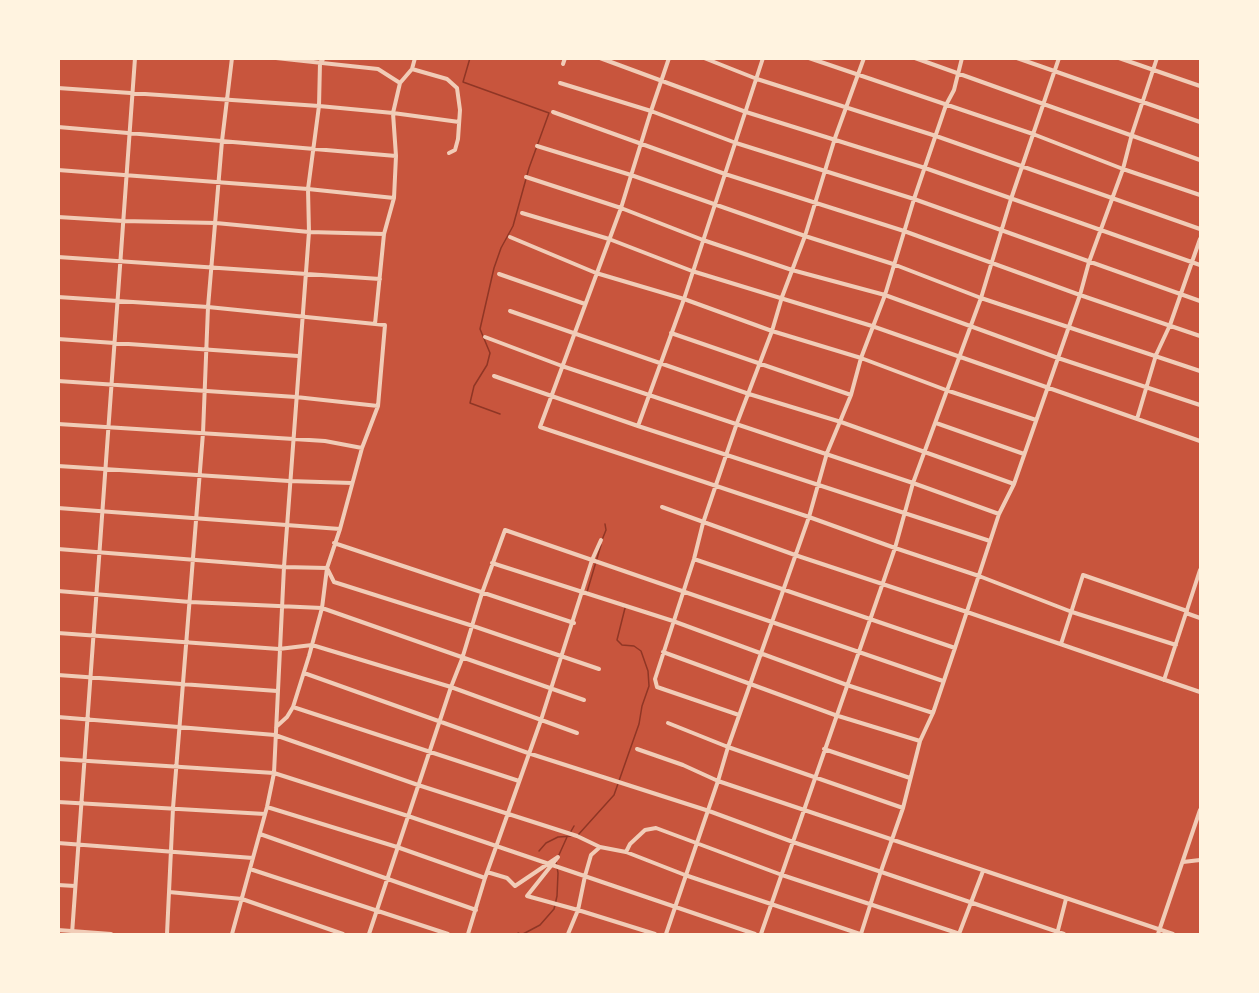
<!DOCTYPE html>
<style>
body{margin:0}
#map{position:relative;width:1259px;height:993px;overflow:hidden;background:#c8553d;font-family:"Source Sans 3",sans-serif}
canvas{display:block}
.frame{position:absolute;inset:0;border:60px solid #fff3e0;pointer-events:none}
</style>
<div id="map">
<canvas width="1259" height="993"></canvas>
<div class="frame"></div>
</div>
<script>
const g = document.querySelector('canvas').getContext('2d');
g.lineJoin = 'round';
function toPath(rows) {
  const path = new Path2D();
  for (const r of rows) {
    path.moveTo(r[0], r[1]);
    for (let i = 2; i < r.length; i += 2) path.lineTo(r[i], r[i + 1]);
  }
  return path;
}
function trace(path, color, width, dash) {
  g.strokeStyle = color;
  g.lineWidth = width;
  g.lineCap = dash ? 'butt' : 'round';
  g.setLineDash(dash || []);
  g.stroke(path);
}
trace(toPath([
 [470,58,463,82,549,113,529,168,513,226,501,248,494,268,480,329,490,353,487,365,474,386,470,403,500,414],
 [602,540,606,530,605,524],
 [587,592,601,545],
 [570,833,574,826],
 [578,835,614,795,639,724,642,706,649,686,648,671,641,651,634,646,622,645,617,640,625,608],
 [539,851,546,843,558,837,574,836],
 [558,857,567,837],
 [518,933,520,934],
 [523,934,540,925,554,909,557,896,558,873,556,861]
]), '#8f3625', 1.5);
trace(toPath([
 [276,58,378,69,400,83],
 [415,58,412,69,447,79,457,88,460,110,458,139,455,150,449,153],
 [600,58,746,112,925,168,1200,265],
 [669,58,651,111,621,208,540,427,809,517,895,548,979,576,1072,612,1176,645],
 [704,58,757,79,936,136,1200,229],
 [809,58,1033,134,1123,169,1200,195],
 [915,58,1200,160],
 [1017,58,1200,122],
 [1119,58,1200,86],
 [563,64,565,58],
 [560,83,651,111,736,143,914,199,1200,301],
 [58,88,319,106,393,113,459,122],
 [553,112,725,174,904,231,1080,295,1200,336],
 [58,127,396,156],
 [537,146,631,175,805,236,893,264,981,298,1200,371],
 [58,170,308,189,394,198],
 [526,177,621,208,703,240,792,270,885,295,1058,358,1200,405],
 [522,213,609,239,692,271,872,326,1200,441],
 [58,217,123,221,216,223,309,232,384,234],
 [510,237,596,273,684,299,772,331,861,358,946,390,1036,420],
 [58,257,380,279],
 [499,274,585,304],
 [58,297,208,307,385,325,378,406,362,448,340,529,327,568,322,608,309,656,293,707,287,717,276,727],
 [510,311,749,394,841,422,1014,484],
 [375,324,384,234,394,198,396,156,393,113,400,83,412,69],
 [671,333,851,395],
 [485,337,562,366,913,483,999,514],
 [58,339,298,356],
 [494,376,638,426,990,541],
 [58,381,296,397,378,406],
 [1137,419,1156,355,1170,325,1200,239],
 [936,423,1024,454],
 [58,424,325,441,362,448],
 [638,426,684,299,763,58],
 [58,466,289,481,352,483],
 [662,507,795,555,967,612,1200,692],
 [58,508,340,529],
 [334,543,574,623],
 [58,549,284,567,327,568,334,582,473,626,599,669],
 [694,559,955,648],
 [492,563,673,621,847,685,933,713],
 [1200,570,1186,613,1200,618],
 [58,591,190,602,322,608,584,700],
 [58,633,279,649,312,645,451,687,577,733],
 [1061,644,1083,575,1187,611],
 [663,652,835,715,920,741],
 [304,673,528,753,709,811,793,842,1064,934],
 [58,675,277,691],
 [1164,680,1186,613],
 [293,707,519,781],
 [739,715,657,687,655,679,694,559,703,523,737,423,772,331,782,297,805,236,835,138,864,58],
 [58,717,275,735,418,785,577,836,600,847],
 [668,723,728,747,903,808],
 [637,749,683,765,718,781,1173,934],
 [824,749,910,778],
 [58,759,274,773,408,816,755,934],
 [58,802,265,814],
 [267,807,397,847,485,878],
 [260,834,476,910],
 [58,843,253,858],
 [626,852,630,844,645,830,656,828,782,875,960,934],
 [1183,862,1200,860],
 [250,869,448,934],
 [487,872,507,878,515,886,558,857,527,896,578,910,655,934],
 [58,885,75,886],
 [169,892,242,899,343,934],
 [58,930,111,934],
 [72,934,135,58],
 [167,934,173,808,203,433,208,307,222,141,232,58],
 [232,934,267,807,274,773,284,567,309,232,308,189,319,106,320,63,324,58],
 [369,934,451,687,462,659,482,593,505,530,943,681],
 [468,934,485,878,541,720,592,560,601,540],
 [568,934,578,910,585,876,591,855,600,847,626,852,685,875,860,934],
 [666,934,718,781,728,747,809,517,827,453,851,395,861,358,885,295,914,199,946,105,954,90,962,58],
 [761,934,895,548,913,483,981,298,1011,199,1059,58],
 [861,934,881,871,903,808,920,741,933,713,955,648,999,514,1014,484,1080,295,1089,262,1123,169,1132,134,1157,58],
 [959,934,983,871],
 [1057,934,1066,899],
 [1158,934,1200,810]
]), '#f1ccb7', 4);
</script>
